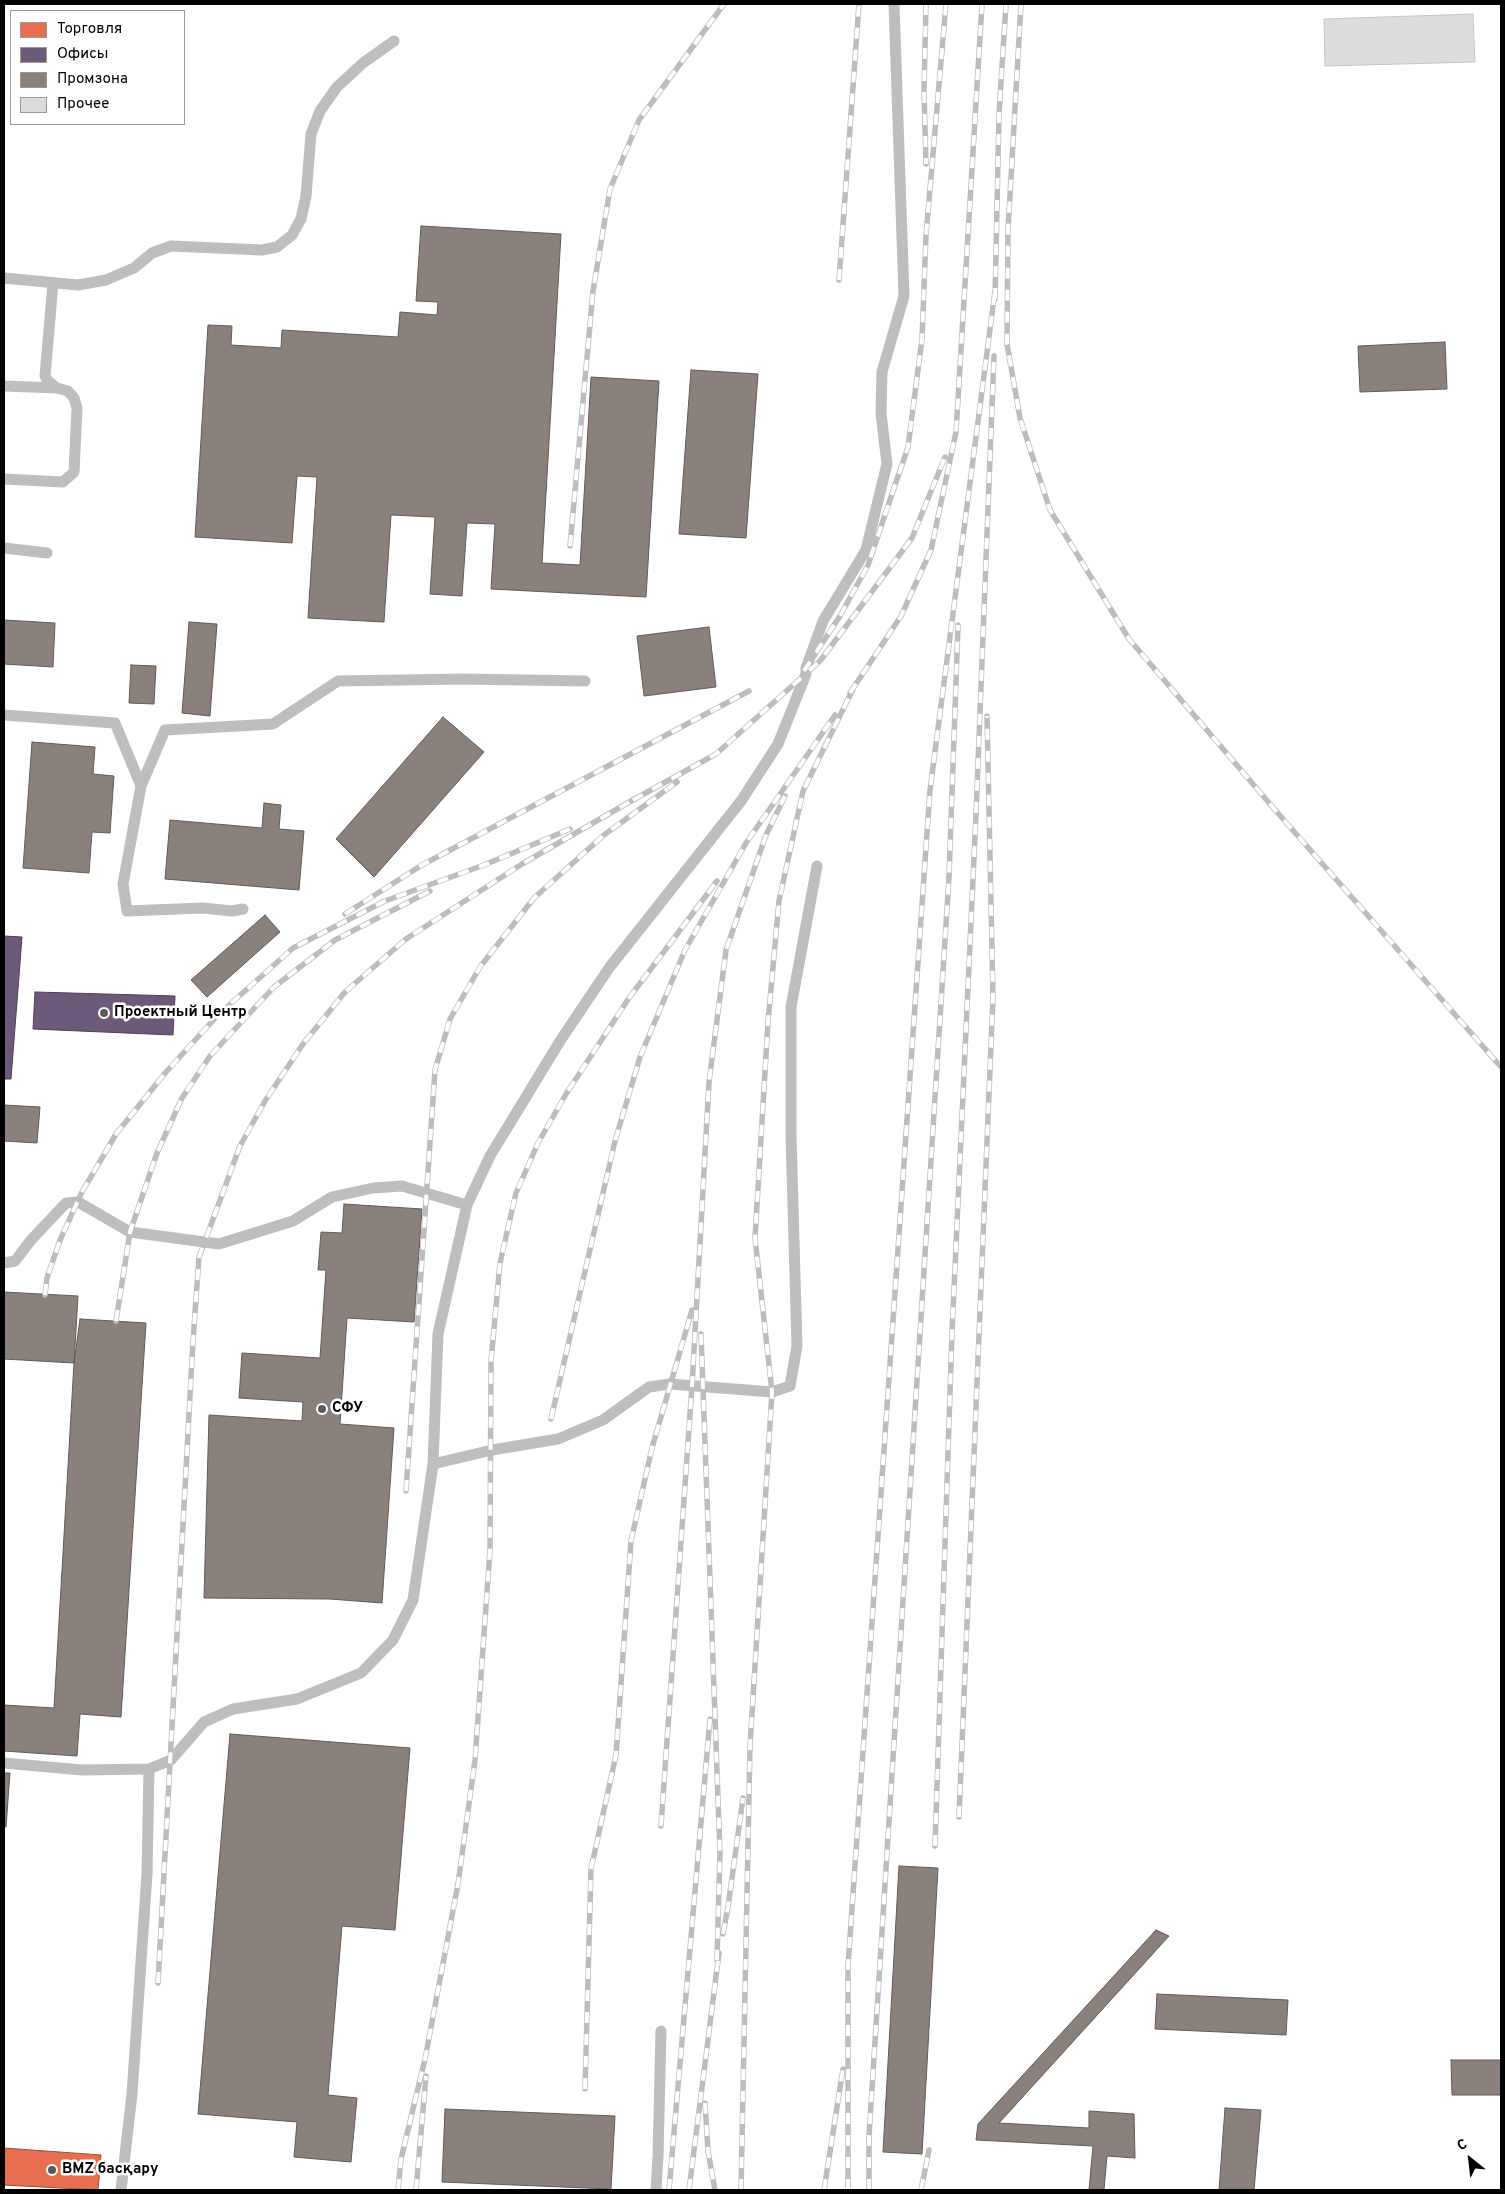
<!DOCTYPE html>
<meta charset="utf-8">
<style>
body{margin:0}
#map{position:relative;width:1505px;height:2194px;overflow:hidden;background:#fff;font-family:Overpass,sans-serif}
canvas{display:block}
.frame{position:absolute;inset:0;border:5px solid #000;pointer-events:none}
.legend{position:absolute;left:10px;top:10px;width:175px;height:115px;box-sizing:border-box;background:#fff;border:1px solid #999;margin:0;padding:6px 9px;list-style:none;font-size:15px;color:#000}
.legend li{display:flex;align-items:center;gap:10px;height:25px}
.legend b{width:25px;border:1px solid #999}
.north{position:absolute;left:1445px;top:2134px;width:50px;height:50px;-webkit-text-stroke:4px #fff;paint-order:stroke;rotate:331deg;font-size:14px;font-weight:700;line-height:20px;text-align:center;color:#000}
.north::after{content:'';display:block;margin:auto;width:18px;height:22px;background:#000;clip-path:polygon(50% 0,100% 100%,50% 72%,0 100%)}
</style>
<div id="map">
<canvas width="1505" height="2194"></canvas>
<div class="frame"></div>
<ul class="legend">
<li><b style="height:14px;background:#e76f51"></b>Торговля</li>
<li><b style="height:14px;background:#6d597a"></b>Офисы</li>
<li><b style="height:14px;background:#8a817c"></b>Промзона</li>
<li><b style="height:14px;background:#dcdcdc"></b>Прочее</li>
</ul>
<div class="north">С</div>
</div>
<script>
const g = document.querySelector('canvas').getContext('2d');
g.lineJoin = 'round';
function paint(path, color) {
  g.fillStyle = color;
  g.fill(path, 'evenodd');
}
function toPath(rows) {
  const path = new Path2D();
  for (const r of rows) {
    path.moveTo(r[0], r[1]);
    for (let i = 2; i < r.length; i += 2) path.lineTo(r[i], r[i + 1]);
  }
  return path;
}
function trace(path, color, width, dash) {
  g.strokeStyle = color;
  g.lineWidth = width;
  g.lineCap = dash ? 'butt' : 'round';
  g.setLineDash(dash || []);
  g.stroke(path);
}
function write(font, color, halo, rows, align = 'center') {
  g.font = font + ' Overpass,sans-serif';
  g.lineWidth = 5;
  g.setLineDash([]);
  g.textBaseline = 'middle';
  g.strokeStyle = halo;
  g.fillStyle = color;
  for (const [text, x, y, turn = 0] of rows) {
    g.save();
    g.translate(x, y);
    g.rotate((+turn || 0) * Math.PI / 180);
    g.textAlign = isNaN(turn) ? turn : align;
    if (halo) g.strokeText(text, 0, 0);
    g.fillText(text, 0, 0);
    g.restore();
  }
}
const shops = toPath([
 [4,2148,101,2155,98,2190,4,2185,4,2148]
]);
paint(shops, '#e76f51');
trace(shops, '#a24e39', 1);
const offices = toPath([
 [4,936,22,937,11,1079,4,1079,4,936],
 [35,992,175,996,173,1035,33,1029,35,992]
]);
paint(offices, '#6d597a');
trace(offices, '#4c3e55', 1);
const industry = toPath([
 [421,226,561,234,542,563,580,565,591,377,659,381,646,597,491,589,495,524,467,523,462,596,430,594,435,517,391,515,384,622,308,618,317,477,297,476,292,543,195,537,208,325,232,326,231,345,281,348,282,330,398,337,400,312,437,315,438,302,416,301,421,226],
 [1445,342,1447,389,1360,392,1358,346,1445,342],
 [691,370,758,374,746,538,679,534,691,370],
 [4,620,55,623,53,667,4,664,4,620],
 [189,622,217,624,210,716,182,713,189,622],
 [709,627,716,687,644,696,637,636,709,627],
 [131,665,156,666,154,704,129,703,131,665],
 [443,717,484,752,374,877,336,839,443,717],
 [32,742,95,747,93,774,114,776,110,833,92,832,89,873,23,868,32,742],
 [264,803,281,805,279,829,304,831,299,890,165,879,170,820,262,828,264,803],
 [265,915,280,932,207,997,191,980,265,915],
 [4,1105,40,1107,37,1143,4,1141,4,1105],
 [344,1204,422,1209,414,1322,347,1318,340,1424,394,1428,382,1603,330,1599,204,1598,209,1415,302,1421,303,1402,239,1398,242,1353,320,1358,326,1270,318,1270,321,1232,342,1233,344,1204],
 [4,1292,78,1296,74,1363,4,1359,4,1292],
 [80,1319,146,1323,121,1717,80,1714,77,1756,4,1751,4,1705,54,1708,74,1363,80,1319],
 [230,1734,410,1748,395,1930,342,1926,328,2095,357,2098,351,2162,294,2157,297,2122,198,2114,230,1734],
 [4,1773,10,1773,6,1827,4,1827,4,1773],
 [899,1866,938,1868,922,2154,883,2152,899,1866],
 [1156,1930,1169,1936,999,2123,1089,2128,1089,2111,1134,2114,1135,2158,1107,2156,1104,2190,1089,2190,1093,2146,976,2140,978,2124,1156,1930],
 [1157,1994,1288,2000,1286,2035,1155,2029,1157,1994],
 [1451,2060,1501,2060,1501,2095,1452,2095,1451,2060],
 [1225,2108,1261,2110,1254,2190,1219,2190,1225,2108],
 [445,2109,615,2116,611,2189,442,2182,445,2109]
]);
paint(industry, '#8a817c');
trace(industry, '#615a57', 1);
const building = toPath([
 [1473,14,1475,62,1325,66,1324,19,1473,14]
]);
paint(building, '#dcdcdc');
trace(building, '#c5c5c5', 1);
trace(toPath([
 [4,278,78,285,106,280,134,268,152,253,171,246,262,250,277,247,292,235,301,219,306,196,311,134,320,111,337,87,363,63,394,41],
 [4,386,57,388],
 [4,479,63,482,74,472,77,408,74,398,68,391,57,388,48,381,45,376,53,283],
 [4,548,47,553],
 [4,715,115,723,141,786,165,730,273,724,338,681,463,679,585,681],
 [141,786,123,884,127,911,203,908,232,911,243,909],
 [467,1205,490,1156,560,1041,609,968,741,801,778,744,806,674,806,668,823,621,866,550,887,464,881,413,882,372,904,296,894,4],
 [4,1263,15,1261,31,1240,66,1203,78,1202,130,1232,219,1244,293,1221,332,1197,373,1188,402,1186,467,1205,438,1334,433,1464],
 [4,1763,82,1770,149,1769,171,1760,204,1722,233,1709,297,1699,361,1673,393,1640,413,1600,433,1464,492,1450,558,1439,603,1420,649,1387,670,1384,772,1392,790,1386,797,1346,791,1135,791,1007,817,866],
 [121,2190,132,2094,147,1874,149,1769],
 [656,2190,658,2156,661,2031]
]), '#bebebe', 11);
const rail = toPath([
 [926,4,924,91,926,164],
 [1021,4,1008,230,1007,344,1020,418,1050,510,1129,639,1276,811,1501,1067],
 [839,280,859,4],
 [995,299,999,114,1006,4],
 [570,546,593,291,610,189,639,120,724,4],
 [804,671,840,616,868,565,908,447,922,339,926,235,946,4],
 [850,693,901,616,931,550,956,432,982,4],
 [633,800,716,754,820,661,912,538,945,457],
 [345,914,422,865,749,691],
 [45,1295,47,1278,60,1240,82,1192,116,1134,166,1072,218,1015,293,948,385,901,484,865,570,829],
 [116,1321,130,1232,157,1153,182,1098,210,1056,274,987,335,940,430,891],
 [701,1334,720,1853,717,1960],
 [551,1419,615,1141,640,1057,685,950,746,843,835,715],
 [406,1491,435,1070,450,1019,480,967,534,898,604,835,677,782],
 [959,1817,993,997,987,716],
 [661,1826,692,1386,709,1082,726,950,766,835,785,796],
 [935,1846,952,1332,976,814,994,356],
 [723,1934,728,1907,743,1798],
 [158,1983,193,1341,199,1257,240,1146,265,1101,303,1044,345,992,406,939,522,864,638,797],
 [585,2089,591,1869,616,1755,631,1541,652,1448,692,1310],
 [705,2103,708,2151,715,2190],
 [398,2190,401,2159,425,2059,458,1884,475,1760,490,1550,491,1361,500,1263,516,1193,538,1143,566,1094,629,998,717,881],
 [416,2190,426,2076],
 [669,2190,710,1719],
 [689,2190,719,1953],
 [741,2190,750,1746,772,1392,755,1238,768,1022,779,901,803,791,854,687],
 [824,2190,843,2069],
 [848,2190,848,1966,930,790,995,291],
 [869,2190,869,2136,949,877,958,625],
 [921,2190,929,2150]
]);
trace(rail, '#bdbdbd', 5.5);
trace(rail, '#fff', 4, [11]);
for (const [x, y, r, color] of [
 [104,1013,5,"#595959"],
 [322,1409,5,"#595959"],
 [52,2170,5,"#595959"]
]) {
  const dot = new Path2D();
  dot.arc(x, y, r, 0, 2 * Math.PI);
  g.fillStyle = color;
  g.fill(dot);
  trace(dot, '#fff', 2);
}
write('bold 15px', '#000', '#fff', [
 ["Проектный Центр",114,1013],
 ["СФУ",332,1409],
 ["BMZ басқару",62,2170]
], 'left');
</script>
